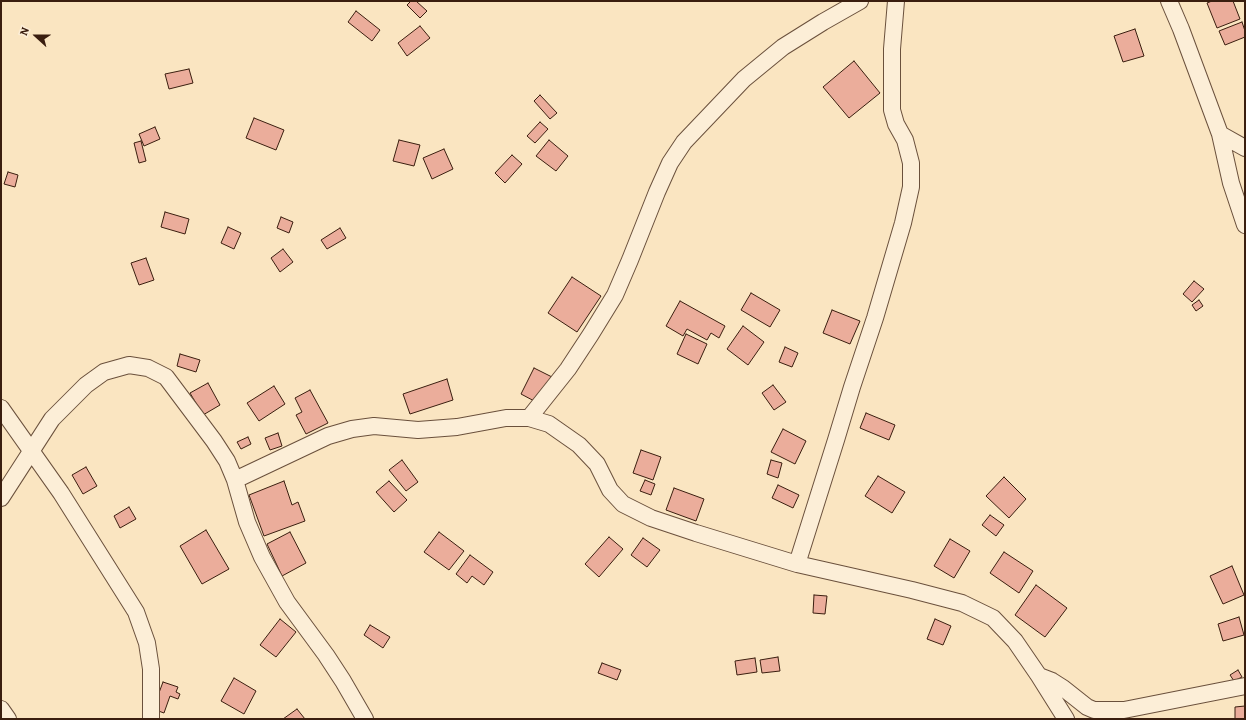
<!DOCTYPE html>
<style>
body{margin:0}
#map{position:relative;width:1246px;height:720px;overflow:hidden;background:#fae5c1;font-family:Alegreya,serif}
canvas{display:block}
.frame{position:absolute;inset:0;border:2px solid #3a1e0f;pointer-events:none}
.north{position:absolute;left:16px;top:16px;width:40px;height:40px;-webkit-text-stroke:3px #fceed7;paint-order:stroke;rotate:291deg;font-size:11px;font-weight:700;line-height:16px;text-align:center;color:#3a1e0f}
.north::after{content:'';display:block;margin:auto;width:14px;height:18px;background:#3a1e0f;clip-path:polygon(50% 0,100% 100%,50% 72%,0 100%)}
</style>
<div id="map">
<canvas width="1246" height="720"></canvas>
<div class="frame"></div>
<div class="north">N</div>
</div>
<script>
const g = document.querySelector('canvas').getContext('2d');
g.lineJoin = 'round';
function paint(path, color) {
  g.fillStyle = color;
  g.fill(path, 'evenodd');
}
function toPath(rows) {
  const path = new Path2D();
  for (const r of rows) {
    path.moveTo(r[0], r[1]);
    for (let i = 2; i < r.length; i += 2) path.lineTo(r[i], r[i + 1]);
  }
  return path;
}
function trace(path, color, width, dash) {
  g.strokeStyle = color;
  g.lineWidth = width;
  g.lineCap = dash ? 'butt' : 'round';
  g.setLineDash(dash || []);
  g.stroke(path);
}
const building = toPath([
 [411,1,416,1,427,11,420,18,407,5,411,1],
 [1212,1,1233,1,1240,19,1217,28,1207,3,1212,1],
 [356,11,380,30,372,41,348,22,356,11],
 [1242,22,1245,31,1245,37,1225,45,1219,31,1242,22],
 [420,26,430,38,407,56,398,43,420,26],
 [1135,29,1144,56,1123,62,1114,36,1135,29],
 [854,61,880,93,849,118,823,87,854,61],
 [189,69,193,83,169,89,165,74,189,69],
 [540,95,557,113,550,119,534,101,540,95],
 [254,118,284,130,276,150,246,138,254,118],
 [540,122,548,129,535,143,527,136,540,122],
 [155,127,160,139,144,146,139,134,155,127],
 [399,140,420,145,414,166,393,161,399,140],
 [549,140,568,156,556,171,536,156,549,140],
 [141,141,146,161,139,163,134,143,141,141],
 [444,149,453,169,432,179,423,158,444,149],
 [512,155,522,164,505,183,495,173,512,155],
 [8,172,18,175,15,187,4,184,8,172],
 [165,212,189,219,185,234,161,227,165,212],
 [281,217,293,222,289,233,277,228,281,217],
 [228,227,241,233,234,249,221,243,228,227],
 [340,228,346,238,327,249,321,240,340,228],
 [283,249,293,262,280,272,271,258,283,249],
 [146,258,154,280,139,285,131,263,146,258],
 [572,277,601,296,577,332,548,313,572,277],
 [1194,281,1204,289,1192,302,1183,294,1194,281],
 [751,293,780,310,770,327,741,310,751,293],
 [1199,300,1203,306,1196,311,1192,305,1199,300],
 [680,301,725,326,719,338,711,333,707,340,687,329,683,336,666,326,680,301],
 [832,310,860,321,850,344,823,333,832,310],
 [743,326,764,342,748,365,727,349,743,326],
 [686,334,707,344,698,364,677,354,686,334],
 [785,347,798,353,792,367,779,362,785,347],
 [180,354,200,360,196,372,177,366,180,354],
 [534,368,552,377,538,403,521,394,534,368],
 [447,379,453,400,410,414,403,394,447,379],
 [208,383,220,405,203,415,190,393,208,383],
 [773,385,786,402,774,410,762,393,773,385],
 [274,386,285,404,259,421,247,403,274,386],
 [310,390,328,423,306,434,296,415,302,412,295,398,310,390],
 [866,413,895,425,889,440,860,428,866,413],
 [783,429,806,441,795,464,771,452,783,429],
 [278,433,282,446,270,450,265,438,278,433],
 [248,437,251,444,241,449,237,442,248,437],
 [641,450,661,457,653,480,633,473,641,450],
 [402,460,418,482,406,491,389,470,402,460],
 [771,460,782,463,778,478,767,474,771,460],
 [86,467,97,486,83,494,72,475,86,467],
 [878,476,905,492,892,513,865,496,878,476],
 [1004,477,1026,499,1009,518,986,496,1004,477],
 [645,480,655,484,651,495,640,491,645,480],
 [284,481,292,505,298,502,305,521,264,536,249,495,284,481],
 [389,481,407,500,394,512,376,492,389,481],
 [778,485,799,495,793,508,772,498,778,485],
 [674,488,704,499,696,521,666,510,674,488],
 [129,507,136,519,120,528,114,516,129,507],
 [990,515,1004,525,996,536,982,525,990,515],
 [206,530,229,569,202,584,180,546,206,530],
 [290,532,306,563,282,576,267,544,290,532],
 [439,532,464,551,449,570,424,552,439,532],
 [609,537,623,549,599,577,585,564,609,537],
 [643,538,660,550,647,567,631,555,643,538],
 [950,539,970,551,954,578,934,566,950,539],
 [1004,552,1033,571,1019,593,990,573,1004,552],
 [470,555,493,572,484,585,472,576,467,583,456,574,470,555],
 [1232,566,1244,595,1223,604,1210,576,1232,566],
 [1036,585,1067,608,1045,637,1015,615,1036,585],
 [814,595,827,596,825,614,813,613,814,595],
 [1239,617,1244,635,1223,641,1218,624,1239,617],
 [280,619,296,632,276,657,260,645,280,619],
 [935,619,951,626,943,645,927,639,935,619],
 [370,625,390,637,383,648,364,635,370,625],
 [778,657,780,671,762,673,760,660,778,657],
 [755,658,757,672,737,675,735,661,755,658],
 [602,663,621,670,617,680,598,673,602,663],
 [1238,670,1242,677,1234,681,1230,675,1238,670],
 [234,678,256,691,244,714,221,701,234,678],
 [163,682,178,687,176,692,180,694,178,699,170,696,164,713,153,709,163,682],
 [1245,706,1245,719,1235,719,1235,707,1245,706],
 [297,709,305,719,283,719,297,709]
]);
paint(building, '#ebad9b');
trace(building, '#3a1e0f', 1);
const street = toPath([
 [1169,1,1181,29,1220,134,1231,183,1245,225],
 [1220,134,1245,148],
 [1,408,61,493,136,612,147,643,151,669,151,719],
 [529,418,568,369,591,334,615,295,630,260,657,192,670,163,684,142,744,79,783,47,823,22,860,1],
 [235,480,328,436,352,429,374,426,418,430,457,427,506,418,529,418,549,424,579,445,597,464,610,490,623,504,651,518,696,533,797,564,912,590,962,603,993,618,1015,641,1039,676,1052,681,1063,688,1087,707,1094,710,1124,710,1245,686],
 [1,498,52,419,86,385,104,372,129,365,148,368,166,377,214,441,227,461,235,480,247,522,262,557,287,602,326,655,343,681,365,719],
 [797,564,836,440,852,387,875,318,903,223,911,187,911,163,905,140,896,124,892,110,892,49,896,1],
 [1039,676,1066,719],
 [1,709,8,719]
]);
trace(street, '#6a503c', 18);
trace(street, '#fceed7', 16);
</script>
